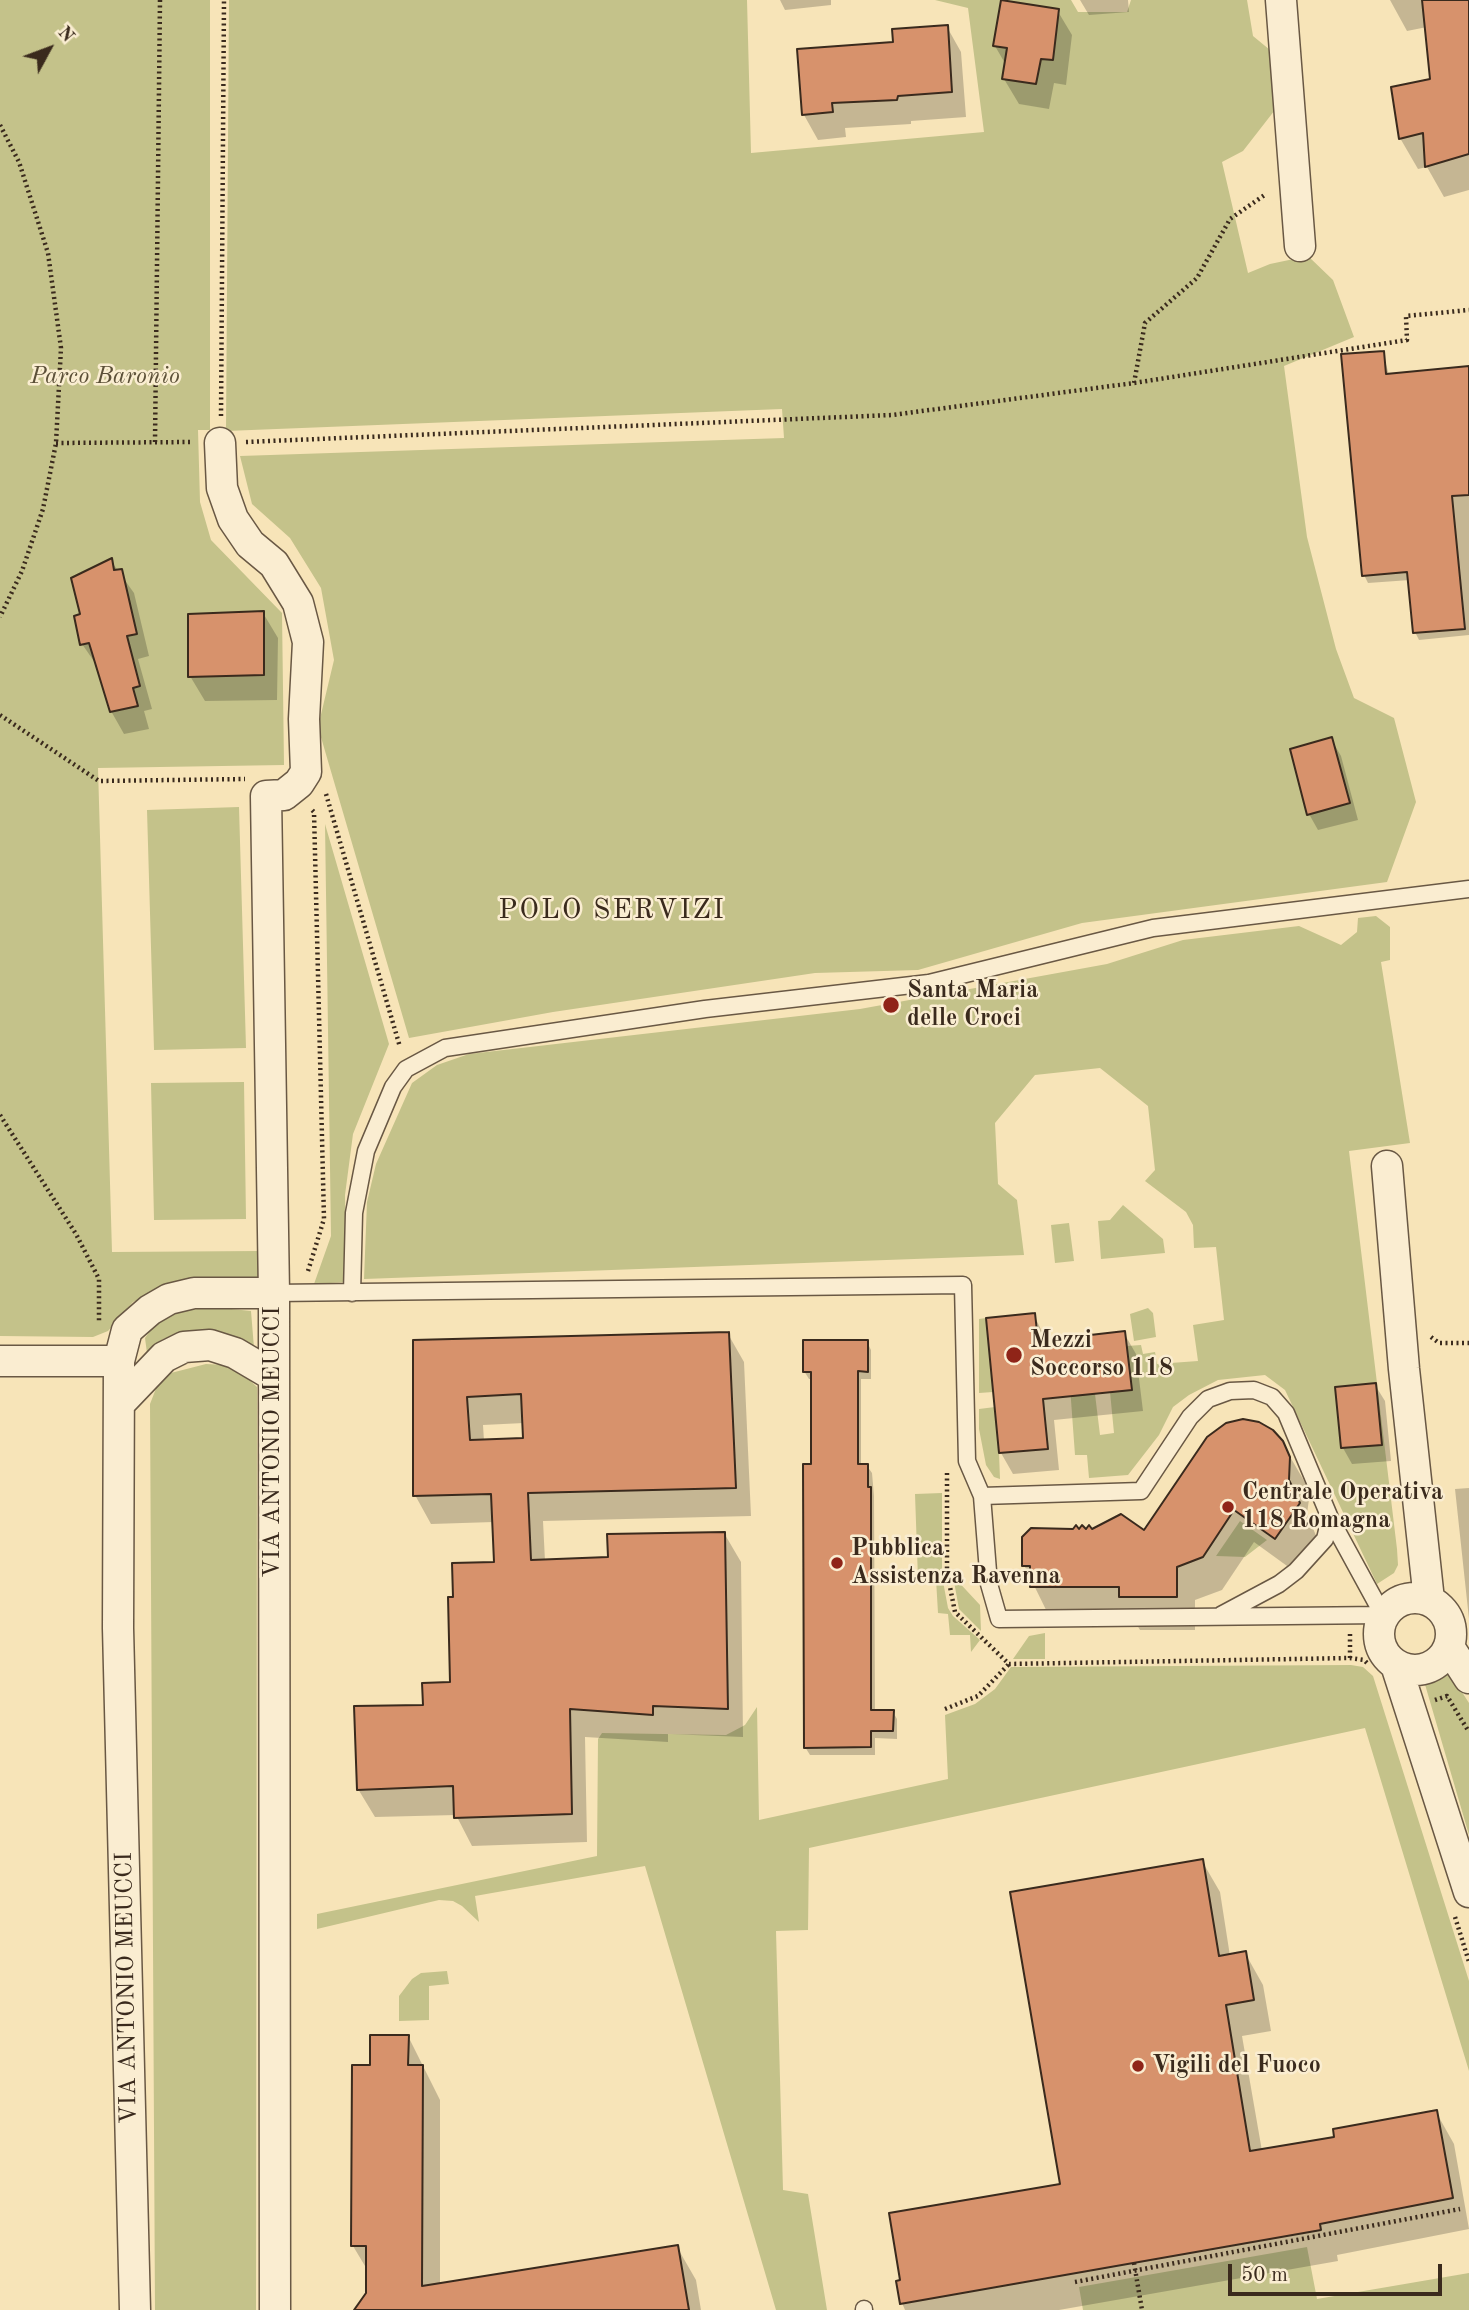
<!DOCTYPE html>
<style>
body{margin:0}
#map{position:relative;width:1469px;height:2310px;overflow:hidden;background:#f7e4b8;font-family:"Old Standard TT",serif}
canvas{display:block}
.north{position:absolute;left:14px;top:14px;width:70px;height:70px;-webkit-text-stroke:5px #faedd1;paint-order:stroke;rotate:49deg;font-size:19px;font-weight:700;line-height:28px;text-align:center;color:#3a2a1d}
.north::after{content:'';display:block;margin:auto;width:24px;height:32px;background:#3a2a1d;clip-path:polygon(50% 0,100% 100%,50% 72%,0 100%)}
.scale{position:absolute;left:1228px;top:2264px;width:214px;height:32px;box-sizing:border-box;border:4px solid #3a2a1d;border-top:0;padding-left:9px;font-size:21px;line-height:24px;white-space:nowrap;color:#3a2a1d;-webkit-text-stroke:5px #faedd1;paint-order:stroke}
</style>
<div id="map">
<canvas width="1469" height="2310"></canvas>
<div class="north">N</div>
<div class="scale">50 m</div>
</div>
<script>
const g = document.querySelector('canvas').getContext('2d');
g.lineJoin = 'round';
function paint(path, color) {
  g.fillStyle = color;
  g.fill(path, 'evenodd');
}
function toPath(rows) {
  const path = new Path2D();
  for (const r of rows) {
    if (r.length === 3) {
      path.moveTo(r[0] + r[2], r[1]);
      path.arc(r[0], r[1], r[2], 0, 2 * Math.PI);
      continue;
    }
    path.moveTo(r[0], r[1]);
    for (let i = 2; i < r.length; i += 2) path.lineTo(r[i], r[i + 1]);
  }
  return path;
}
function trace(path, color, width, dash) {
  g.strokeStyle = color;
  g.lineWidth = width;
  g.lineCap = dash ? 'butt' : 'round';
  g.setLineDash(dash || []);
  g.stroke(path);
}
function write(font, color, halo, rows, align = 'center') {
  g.font = font + ' "Old Standard TT",serif';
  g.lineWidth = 5;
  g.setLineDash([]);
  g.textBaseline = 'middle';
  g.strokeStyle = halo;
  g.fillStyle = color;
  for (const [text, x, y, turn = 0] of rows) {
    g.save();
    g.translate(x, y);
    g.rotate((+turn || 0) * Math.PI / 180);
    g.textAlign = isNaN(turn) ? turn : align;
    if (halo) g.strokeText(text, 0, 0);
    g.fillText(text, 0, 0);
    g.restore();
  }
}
paint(toPath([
 [0,0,210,0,210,430,198,430,200,502,211,540,282,613,284,765,98,768,112,1252,260,1251,260,1280,160,1292,133,1302,108,1331,93,1337,0,1336],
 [229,0,747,0,751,153,984,132,968,8,935,0,1071,0,1078,12,1127,12,1131,0,1247,0,1253,36,1270,50,1278,106,1243,151,1222,162,1248,273,1270,264,1308,256,1333,280,1354,337,1284,366,1307,537,1336,649,1354,698,1394,718,1416,802,1387,882,1082,923,918,970,815,973,553,1012,409,1038,318,727,334,660,321,588,290,538,252,504,240,456,784,438,782,409,226,431],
 [239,807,246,1048,154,1050,147,810],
 [325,824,389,1044,353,1134,345,1195,346,1282,314,1284,331,1236],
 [1376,916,1390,927,1390,960,1381,962,1410,1143,1349,1151,1397,1549,1398,1565,1394,1573,1377,1584,1285,1390,1265,1375,1218,1380,1189,1395,1173,1407,1159,1435,1128,1475,1089,1478,1087,1455,1075,1455,1069,1373,1078,1395,1095,1394,1100,1435,1114,1433,1110,1392,1132,1389,1127,1346,1141,1345,1143,1354,1155,1352,1157,1364,1198,1361,1193,1325,1224,1320,1216,1247,1194,1248,1193,1225,1186,1212,1145,1181,1155,1170,1148,1106,1100,1068,1035,1075,995,1123,998,1184,1017,1200,1024,1255,364,1279,367,1202,376,1164,412,1083,437,1065,469,1054,860,1009,1107,964,1183,940,1299,926,1341,945,1357,932,1358,918],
 [244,1082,246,1219,154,1220,151,1083],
 [1123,1205,1163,1239,1165,1253,1101,1259,1098,1221,1110,1220],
 [1069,1223,1074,1261,1055,1263,1051,1225],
 [212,1307,251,1311,254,1348,217,1331,197,1330,163,1339,147,1353,145,1338,157,1321,175,1312],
 [1148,1308,1153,1313,1156,1337,1134,1341,1130,1314],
 [986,1318,993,1392,979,1393,979,1319],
 [206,1364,226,1365,243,1374,257,1387,256,2310,155,2310,150,1404,157,1386,167,1374],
 [995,1407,999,1453,1000,1479,994,1477,986,1465,979,1429,979,1409],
 [942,1493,942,1576,948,1608,953,1616,980,1640,971,1652,970,1635,950,1635,948,1614,938,1613,936,1579,918,1579,915,1494],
 [1240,1521,1267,1540,1245,1557,1216,1556],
 [953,1576,980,1605,981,1631,959,1609],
 [1045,1633,1045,1659,1013,1659,1029,1636],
 [1351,1665,1363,1667,1373,1676,1469,1981,1469,2071,1365,1728,809,1848,808,1930,776,1931,783,2190,808,2194,827,2310,776,2310,645,1866,475,1896,479,1922,462,1906,453,1901,439,1900,317,1929,317,1914,597,1856,598,1739,602,1733,726,1735,745,1725,757,1707,759,1820,948,1779,945,1715,975,1704,995,1689,1011,1667],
 [1449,1672,1469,1703,1469,1835,1424,1681],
 [447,1971,449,1984,429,1986,429,2020,399,2021,399,1996,412,1979,421,1973],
 [1307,2247,1317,2299,1469,2273,1469,2310,1083,2310,1079,2287]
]), '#c4c28a');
paint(toPath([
 [780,0,831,0,831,5,785,10],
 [1080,0,1128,0,1129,12,1089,15],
 [1390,0,1469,0,1469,190,1444,197,1427,167,1418,169,1400,138,1432,81,1427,27,1407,31],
 [1057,10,1072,35,1066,85,1054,83,1049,109,1019,104,1004,79,1006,65,995,46],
 [947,27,961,52,966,117,911,121,911,124,845,128,846,137,818,140,804,115,894,44],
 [1383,353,1389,375,1469,368,1469,635,1419,640,1415,632,1410,580,1368,583,1364,575],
 [111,561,134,593,149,656,138,659,152,709,144,711,149,729,124,734,111,711,98,667,82,644,82,616],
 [263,613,278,638,277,700,205,701,190,676],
 [1331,739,1341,756,1358,820,1318,830,1309,814],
 [1034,1315,1047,1342,1124,1333,1136,1354,1143,1411,1054,1420,1059,1470,1013,1474,1001,1453],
 [728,1334,744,1362,751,1516,543,1521,545,1561,609,1559,724,1533,741,1562,743,1737,668,1734,668,1742,585,1737,587,1842,472,1846,456,1815,375,1817,358,1789,425,1706,452,1684,455,1599,496,1564,494,1522,431,1524,415,1495,414,1341],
 [524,1423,525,1439,484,1441,483,1425],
 [867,1342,871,1350,871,1379,861,1379,861,1466,867,1466,872,1473,874,1496,875,1712,893,1712,897,1719,897,1739,875,1738,875,1755,810,1755,805,1747,813,1379,809,1379,804,1371],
 [1375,1385,1385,1401,1391,1461,1352,1464,1343,1448,1337,1388],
 [1286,1450,1306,1484,1309,1499,1307,1514,1317,1538,1294,1571,1254,1542,1222,1590,1195,1600,1195,1630,1140,1630,1134,1620,1051,1620,1024,1565,1079,1531,1145,1532],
 [1469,1488,1469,1619,1455,1489],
 [1202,1861,1220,1892,1230,1956,1245,1953,1263,1985,1271,2031,1242,2036,1262,2151,1336,2138,1436,2112,1454,2144,1469,2229,1337,2255,1338,2261,1059,2310,905,2310,902,2303,1062,2185],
 [408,2036,440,2100,440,2285,677,2247,696,2280,701,2310,359,2310,368,2293,368,2271,353,2246,372,2067]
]), '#0003');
const building = toPath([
 [1001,0,1059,9,1053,60,1041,59,1036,84,1002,79,1007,48,993,46,1001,0],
 [1422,0,1469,0,1469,154,1425,167,1423,133,1399,139,1391,87,1430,79,1422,0],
 [948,25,952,92,898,96,897,100,832,103,833,112,802,115,797,49,893,42,892,29,948,25],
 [1384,351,1386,374,1469,366,1469,495,1452,496,1465,629,1413,633,1407,572,1362,576,1341,354,1384,351],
 [112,558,114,570,122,569,137,634,127,636,140,686,133,688,138,706,110,712,89,643,80,645,74,616,80,614,71,578,112,558],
 [264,611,264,675,188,677,188,614,264,611],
 [1332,737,1350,803,1307,815,1290,749,1332,737],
 [1035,1313,1038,1341,1125,1331,1132,1390,1043,1399,1048,1449,999,1453,986,1318,1035,1313],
 [729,1332,736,1488,528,1493,531,1560,608,1557,607,1534,725,1532,728,1709,653,1706,653,1715,570,1709,572,1814,454,1818,453,1786,357,1790,354,1706,423,1705,422,1683,450,1682,448,1597,453,1597,452,1563,494,1562,491,1494,413,1496,413,1340,729,1332],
 [521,1394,523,1438,470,1440,467,1397,521,1394],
 [803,1340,868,1340,868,1372,858,1371,858,1464,868,1464,868,1487,871,1487,871,1710,894,1710,893,1731,871,1731,871,1747,804,1748,803,1464,811,1464,811,1372,803,1372,803,1340],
 [1376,1383,1382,1445,1341,1448,1335,1387,1376,1383],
 [1243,1419,1259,1422,1273,1430,1283,1441,1290,1457,1289,1480,1300,1503,1275,1539,1234,1510,1203,1557,1177,1567,1177,1597,1119,1597,1119,1587,1030,1587,1030,1566,1022,1566,1022,1537,1031,1528,1073,1529,1076,1525,1079,1529,1082,1525,1086,1529,1089,1525,1092,1529,1121,1514,1144,1530,1207,1437,1226,1423,1243,1419],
 [1203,1859,1219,1956,1246,1951,1254,2000,1226,2005,1250,2151,1334,2137,1333,2129,1437,2110,1453,2198,1320,2224,1321,2230,900,2304,896,2281,900,2280,889,2213,1060,2184,1010,1892,1203,1859],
 [370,2035,409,2035,408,2065,423,2065,422,2286,678,2245,689,2310,354,2310,366,2293,366,2246,351,2246,352,2065,370,2065,370,2035]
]);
paint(building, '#d7926c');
trace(building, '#3a2a1d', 2);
const lane = toPath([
 [274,1293,963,1285,967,1461,982,1496],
 [352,1293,354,1213,366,1151,393,1087,406,1069,445,1048,705,1009,929,983,1153,928,1469,889],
 [1254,1390,1272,1397,1286,1413,1330,1518,1383,1615,999,1619,989,1584,982,1496,1141,1491,1190,1417,1208,1399,1230,1391,1254,1390],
 [1221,1615,1279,1584,1296,1571,1325,1539,1330,1518],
 [864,2309,864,2310]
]);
const street = toPath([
 [1281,0,1300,246],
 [220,443,222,488,233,519,250,544,274,564,298,603,308,642,304,719,306,772,299,783,284,795,266,796,274,1293,275,2310],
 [1387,1166,1404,1369,1429,1600],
 [0,1361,119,1361],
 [120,1403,164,1357,184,1347,210,1345,235,1353,274,1376],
 [1415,1634,36],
 [1449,1647,1469,1678],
 [1396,1665,1469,1892],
 [135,2310,118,1628,119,1361,127,1330,150,1310,169,1299,194,1293,274,1293]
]);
trace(lane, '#695844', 19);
trace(street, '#695844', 33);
trace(toPath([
 [0,125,19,162,48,253,61,348,56,443,43,509,22,571,0,617],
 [1134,383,1145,323,1197,278,1230,219,1266,194],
 [221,416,224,0],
 [155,442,160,0],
 [246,442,892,415,1134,383,1407,340,1406,316,1469,310],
 [56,443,192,442],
 [0,715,99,781,245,779],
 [326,794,400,1047],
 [0,1115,76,1234,99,1279,99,1321],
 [308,1271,324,1219,314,812,310,808],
 [1431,1337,1439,1343,1469,1343],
 [947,1473,947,1572,955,1612,1009,1664,1350,1658,1364,1660,1369,1665],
 [1350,1658,1350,1634],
 [1435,1700,1447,1696,1469,1732],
 [945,1709,978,1696,1009,1664],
 [1455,1917,1469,1962],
 [1134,2263,1142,2310],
 [1075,2282,1460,2209]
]), '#3a2a1d', 4.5, [2, 3.5]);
trace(lane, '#faedd1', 16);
trace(street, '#faedd1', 30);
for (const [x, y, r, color] of [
 [891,1005,9,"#8f2418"],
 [1014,1355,9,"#8f2418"],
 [1228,1507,7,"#8f2418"],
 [837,1563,7,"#8f2418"],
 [1138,2066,7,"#8f2418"]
]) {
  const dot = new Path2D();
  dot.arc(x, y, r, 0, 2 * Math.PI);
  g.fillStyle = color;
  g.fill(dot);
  trace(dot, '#faedd1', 2.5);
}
write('italic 24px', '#5c5038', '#faedd1', [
 ["Parco Baronio",105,377]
]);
write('bold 24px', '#3a2a1d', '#faedd1', [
 ["Santa Maria",907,991],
 ["delle Croci",907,1019],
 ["Mezzi",1030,1341],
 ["Soccorso 118",1030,1369],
 ["Centrale Operativa",1242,1493],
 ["118 Romagna",1242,1521],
 ["Pubblica",851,1549],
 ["Assistenza Ravenna",851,1577],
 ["Vigili del Fuoco",1152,2066]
], 'left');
write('24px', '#3a2a1d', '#faedd1', [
 ["VIA ANTONIO MEUCCI",273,1442,-90],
 ["VIA ANTONIO MEUCCI",127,1988,-91]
]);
g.letterSpacing = '2px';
write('28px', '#3a2a1d', '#faedd1', [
 ["POLO SERVIZI",612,911]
]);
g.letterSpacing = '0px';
</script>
